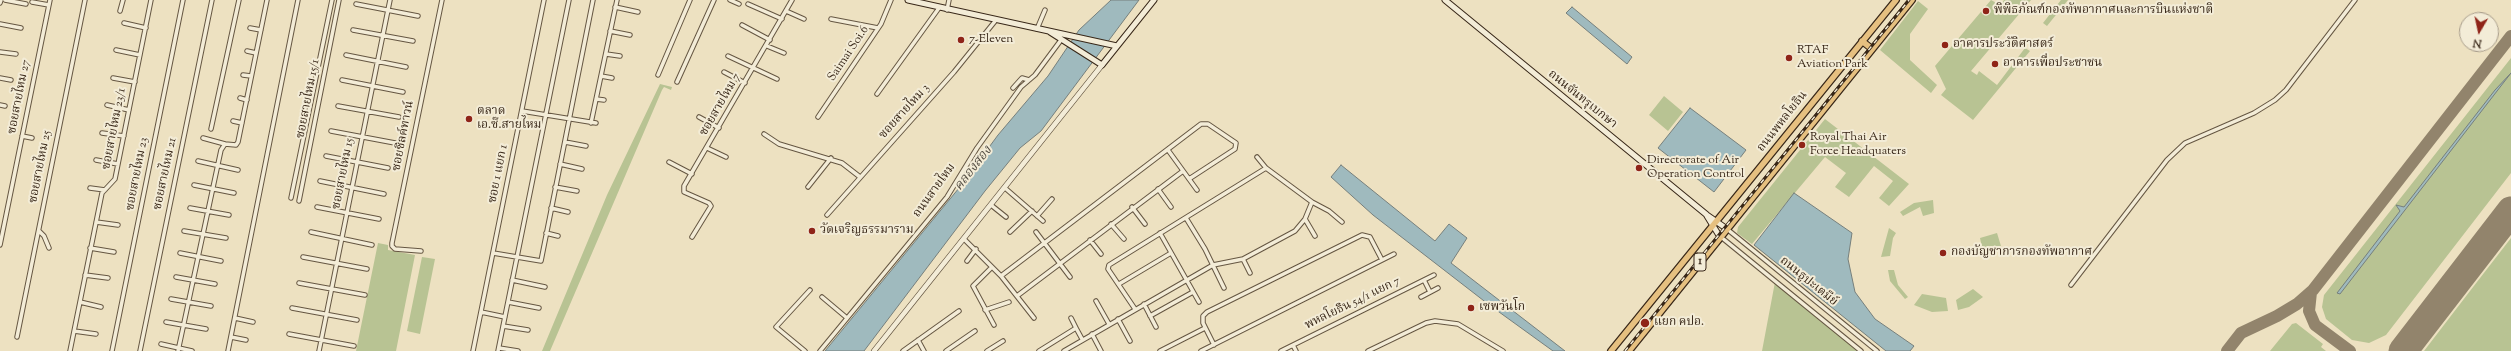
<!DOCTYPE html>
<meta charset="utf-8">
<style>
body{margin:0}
#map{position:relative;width:2511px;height:351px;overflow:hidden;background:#ede1c1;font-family:"Sorts Mill Goudy",serif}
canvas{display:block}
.north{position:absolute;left:2459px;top:12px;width:40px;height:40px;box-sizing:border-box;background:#f3ecd7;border:1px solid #a89d8b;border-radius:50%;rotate:189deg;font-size:11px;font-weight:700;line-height:16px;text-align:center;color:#382718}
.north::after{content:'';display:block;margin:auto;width:14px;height:18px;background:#8f2418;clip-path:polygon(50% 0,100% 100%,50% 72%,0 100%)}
</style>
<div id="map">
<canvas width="2511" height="351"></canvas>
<div class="north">N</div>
</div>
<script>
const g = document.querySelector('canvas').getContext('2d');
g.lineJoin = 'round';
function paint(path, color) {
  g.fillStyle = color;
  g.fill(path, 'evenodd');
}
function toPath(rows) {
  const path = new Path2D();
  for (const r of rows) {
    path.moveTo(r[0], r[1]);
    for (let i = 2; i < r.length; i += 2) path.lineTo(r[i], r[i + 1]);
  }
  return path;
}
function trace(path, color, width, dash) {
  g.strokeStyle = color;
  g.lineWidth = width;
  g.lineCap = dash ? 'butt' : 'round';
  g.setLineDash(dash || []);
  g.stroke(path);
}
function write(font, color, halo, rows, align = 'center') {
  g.font = font + ' "Sorts Mill Goudy","Noto Serif Thai",serif';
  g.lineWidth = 4;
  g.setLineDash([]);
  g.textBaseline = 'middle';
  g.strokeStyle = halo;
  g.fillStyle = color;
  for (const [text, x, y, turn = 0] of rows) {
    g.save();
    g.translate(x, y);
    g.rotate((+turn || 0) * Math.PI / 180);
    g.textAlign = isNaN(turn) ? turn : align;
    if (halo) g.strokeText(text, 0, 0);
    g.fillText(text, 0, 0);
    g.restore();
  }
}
paint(toPath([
 [1991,0,2000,5,2004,0,2031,0,1971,71,1977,75,1979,71,1997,85,2025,48,2030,51,1973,120,1941,95,1946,89,1935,66],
 [2061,0,2068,0,2047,26,2043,23],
 [1918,1,1928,9,1910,34,1910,60,1937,85,1931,93,1880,50],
 [2511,58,2511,173,2386,335,2369,343,2352,340,2326,319,2322,307,2324,295],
 [660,84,672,87,671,90,664,87,662,90,550,351,542,351,607,195],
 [1664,96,1683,112,1668,131,1649,115],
 [1825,119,1909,184,1889,206,1879,198,1893,181,1874,166,1849,197,1835,187,1846,173,1825,157,1752,244,1737,233,1738,227],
 [1933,200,1934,213,1923,216,1920,207,1903,216,1900,212,1914,203],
 [1889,228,1896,233,1893,238,1890,256,1881,257],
 [1997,233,2001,246,1982,247,1980,238],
 [2511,238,2511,351,2424,351,2470,291],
 [378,243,388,245,388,250,415,255,396,351,356,351],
 [422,257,435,259,420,334,407,331],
 [1888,270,1894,270,1898,285,1908,297,1905,299,1890,281],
 [1775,282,1861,351,1762,351],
 [1973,289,1983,297,1969,307,1958,310,1956,300],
 [1922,294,1946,298,1948,311,1932,312,1914,305],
 [2296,323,2323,344,2321,347,2326,351,2270,351,2292,324]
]), '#b8c393');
const water = toPath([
 [1111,0,1139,0,1041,131,1020,148,985,191,864,351,825,351,959,188,998,135,1048,76,1079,30,1111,0],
 [1572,7,1632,57,1627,64,1566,13,1572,7],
 [2511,73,2340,294,2337,293,2400,211,2396,205,2404,207,2495,90,2511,73],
 [1690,108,1746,150,1714,192,1658,148,1690,108],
 [1341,165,1435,241,1449,224,1467,238,1451,263,1565,351,1553,351,1488,304,1373,215,1331,177,1341,165],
 [1794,193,1852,233,1848,259,1855,292,1875,319,1914,346,1910,351,1886,351,1754,245,1794,193]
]);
paint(water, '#9fbabe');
trace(water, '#767f7c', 1);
trace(toPath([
 [2311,292,2309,311,2315,325,2350,351],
 [2227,351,2241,333,2277,316,2297,304,2313,290,2511,36]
]), '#92846c', 12);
trace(toPath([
 [2403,351,2511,211]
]), '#92846c', 29);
const minor = toPath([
 [5,0,26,4],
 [730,0,739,4],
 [32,2,49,5],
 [0,3,1,0],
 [356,4,418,16],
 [748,4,782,19],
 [615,7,638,12],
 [947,10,949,0],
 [120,11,123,0],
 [786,11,804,19],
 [831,19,878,28],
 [124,23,146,28],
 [0,24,21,28],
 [742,25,770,40],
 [250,28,261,30],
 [1037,29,1045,10],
 [353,30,413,41],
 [610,31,630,35],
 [767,46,784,53],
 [116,50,140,55],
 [247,51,256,53],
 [0,52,16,54],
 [606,54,620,56],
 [346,55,406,67],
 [728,56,777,79],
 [724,72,745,83],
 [243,75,251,76],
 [658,75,690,0],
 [601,76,612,78],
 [0,78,11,80],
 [113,78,135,82],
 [342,80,403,92],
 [677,82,714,0],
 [1013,88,1022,78,1029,80],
 [877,94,939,8],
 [240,98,247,100],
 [596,99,604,100],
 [0,105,5,106],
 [107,105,129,110],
 [338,106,399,117],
 [522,111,596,123],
 [699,117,719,128],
 [818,117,881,24,891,0],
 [233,121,242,123],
 [591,123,617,0],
 [211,129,239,0],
 [331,131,395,143],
 [102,133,124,136],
 [764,134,779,144,842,163,860,177],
 [22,136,32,138],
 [203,138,225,144],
 [565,142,586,146],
 [707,148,726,157],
 [1168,150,1197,190],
 [326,156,388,168],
 [1257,157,1266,168,1312,202,1329,211,1342,222],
 [96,160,118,164],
 [198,161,238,170],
 [669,162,692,174],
 [560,164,582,169],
 [320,181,384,194],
 [194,185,234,193],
 [555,187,577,191],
 [808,187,831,158],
 [90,188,105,190],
 [1005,188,1043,221],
 [1158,189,1171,207],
 [291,198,332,0],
 [299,201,339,0],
 [991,205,1006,217],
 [317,207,379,219],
 [1132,207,1145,224],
 [190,208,229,215],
 [551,208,568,212],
 [827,215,954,72,996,20],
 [1037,216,1052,199],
 [1186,218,1205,249,1224,288],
 [1305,219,1315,236],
 [96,222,118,225],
 [1111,224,1124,239],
 [1727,229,1877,351],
 [39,231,44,236,49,248],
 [184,231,226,238],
 [311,232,372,245],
 [1010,232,1032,211],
 [1036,232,1070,277],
 [546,233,558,236],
 [1160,233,1199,302],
 [692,237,711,206,709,203,684,192,684,186,792,0],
 [1721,237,1861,351],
 [964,239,1001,276,1034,318],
 [1090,240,1101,254],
 [0,245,50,0],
 [90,248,114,252],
 [421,251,395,249,392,246,392,243,442,0],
 [180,253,221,261],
 [493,253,541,261,593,0],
 [303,257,367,269],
 [1243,259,1250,273],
 [967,261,976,249],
 [992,267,973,286,994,325],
 [85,275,108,278],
 [1001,276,1201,124,1208,124,1236,143,1235,149,1189,179],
 [176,277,215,284],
 [512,280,545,287],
 [1424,280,1430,292],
 [299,283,365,295],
 [1119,284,1171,253],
 [2071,285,2167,160,2185,143,2254,113,2275,100,2286,90,2355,0],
 [1017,296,1183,171],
 [822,297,847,318],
 [1421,297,1438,288],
 [171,299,211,306],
 [1096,301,1109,324],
 [80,302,101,307],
 [508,302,539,308],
 [1144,304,1156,327],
 [292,308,357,320],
 [1135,309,1108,269,1109,265,1266,168],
 [985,310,1009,302],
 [481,312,505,317],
 [1150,316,1193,292],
 [235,318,253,322],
 [1071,318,1076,328],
 [1118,319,1130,341],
 [166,322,206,329],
 [503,326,528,330],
 [74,331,96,334],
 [289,334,354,346],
 [1092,334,1101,351],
 [17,337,85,0],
 [231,337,246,340],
 [918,340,924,351],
 [161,344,192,351],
 [1214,345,1203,323,1203,316,1207,312,1362,235,1370,237,1382,260],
 [1293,345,1296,351],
 [499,348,518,351],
 [70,351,102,193,115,179,151,0],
 [112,351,183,0],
 [140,351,212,0],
 [178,351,221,150,225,144,236,145,238,142,267,0],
 [228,351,298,0],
 [319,351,390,0],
 [473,351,544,0],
 [498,351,569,0],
 [805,351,776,327,810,290],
 [820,351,947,197,977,148,1021,87,1035,75,1061,40],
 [903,351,959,311],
 [946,351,975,331],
 [987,351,1003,341],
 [1039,351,1076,328,1082,339],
 [1064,351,1213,265,1243,259,1295,231,1305,219,1312,202],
 [1160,351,1205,328],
 [1201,351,1394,254],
 [1281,351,1434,275],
 [1368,351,1426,323,1435,321,1458,324,1503,351]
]);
const tertiary = toPath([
 [874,351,1102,65]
]);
const secondary = toPath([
 [908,0,1117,46],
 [1445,0,1707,215,1727,229],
 [1050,32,1102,65,1154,0],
 [1707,216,1720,237]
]);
const primary = toPath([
 [1862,41,1872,49],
 [1611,351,1896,0],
 [1629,351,1912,0]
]);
trace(minor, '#655642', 5.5);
trace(tertiary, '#655642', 6);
trace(secondary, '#382718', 7);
trace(primary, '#382718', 8);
trace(minor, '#f3ecd7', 3.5);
trace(tertiary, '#f3ecd7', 4.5);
trace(secondary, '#f3ecd7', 5);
trace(primary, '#e6c080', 5.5);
const rail = toPath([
 [1625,351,1909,0]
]);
trace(rail, '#382718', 3);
trace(rail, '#f3ecd7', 1.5, [4.5]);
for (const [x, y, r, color] of [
 [1986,11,4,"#8f2418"],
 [961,40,4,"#8f2418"],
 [1945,45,4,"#8f2418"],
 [1789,58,4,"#8f2418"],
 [1995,64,4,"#8f2418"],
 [469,119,4,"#8f2418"],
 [1802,145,4,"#8f2418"],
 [1639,168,4,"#8f2418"],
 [812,231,4,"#8f2418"],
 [1943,253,4,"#8f2418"],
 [1471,308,4,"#8f2418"],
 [1645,323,5,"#8f2418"]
]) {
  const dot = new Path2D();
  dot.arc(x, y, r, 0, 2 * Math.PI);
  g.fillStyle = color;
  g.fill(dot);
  trace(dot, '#f3ecd7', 1.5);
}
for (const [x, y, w] of [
 [1700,262,12]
]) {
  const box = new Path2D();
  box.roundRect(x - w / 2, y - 9, w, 18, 3);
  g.fillStyle = '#f3ecd7';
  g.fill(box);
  trace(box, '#382718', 1);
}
write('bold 11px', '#382718', null, [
 ["1",1700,262]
]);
write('12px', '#382718', '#f3ecd7', [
 ["พิพิธภัณฑ์กองทัพอากาศและการบินแห่งชาติ",1994,11],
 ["7-Eleven",969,40],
 ["อาคารประวัติศาสตร์",1953,45],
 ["RTAF",1797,51],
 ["Aviation Park",1797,65],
 ["อาคารเพื่อประชาชน",2003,64],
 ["ตลาด",477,112],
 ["เอ.ซ๊.สายไหม",477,126],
 ["Royal Thai Air",1810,138],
 ["Force Headquaters",1810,152],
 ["Directorate of Air",1647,161],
 ["Operation Control",1647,175],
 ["วัดเจริญธรรมาราม",820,231],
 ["กองบัญชาการกองทัพอากาศ",1951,253],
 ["เซพวันโก",1479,308],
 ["แยก คปอ.",1654,323]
], 'left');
write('12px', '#382718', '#f3ecd7', [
 ["Saimai Soi.6",849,54,-56],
 ["ซอยสายไหม 27",20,97,-79],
 ["ซอยสายไหม 15/1",309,99,-79],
 ["ถนนจันทรุเบกษา",1582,100,39],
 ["ซอยสายไหม 7",721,105,-60],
 ["ซอยสายไหม 3",905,112,-48],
 ["ถนนพหลโยธิน",1783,122,-52],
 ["ซอยสายไหม 23/1",115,129,-79],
 ["ซอยซิลค์ทาวน์",404,136,-79],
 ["ซอยสายไหม 25",41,167,-79],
 ["ซอยสายไหม 23",138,174,-79],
 ["ซอยสายไหม 21",166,174,-78],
 ["ซอยสายไหม 15",344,174,-79],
 ["ซอย 1 แยก 1",499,174,-79],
 ["ถนนสายไหม",935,191,-54],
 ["ถนนธูปะเตมีย์",1808,282,39],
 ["พหลโยธิน 54/1 แยก 7",1353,304,-26]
]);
write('italic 13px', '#524c42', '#f3ecd7', [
 ["คลองสอง",974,169,-52]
]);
</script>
